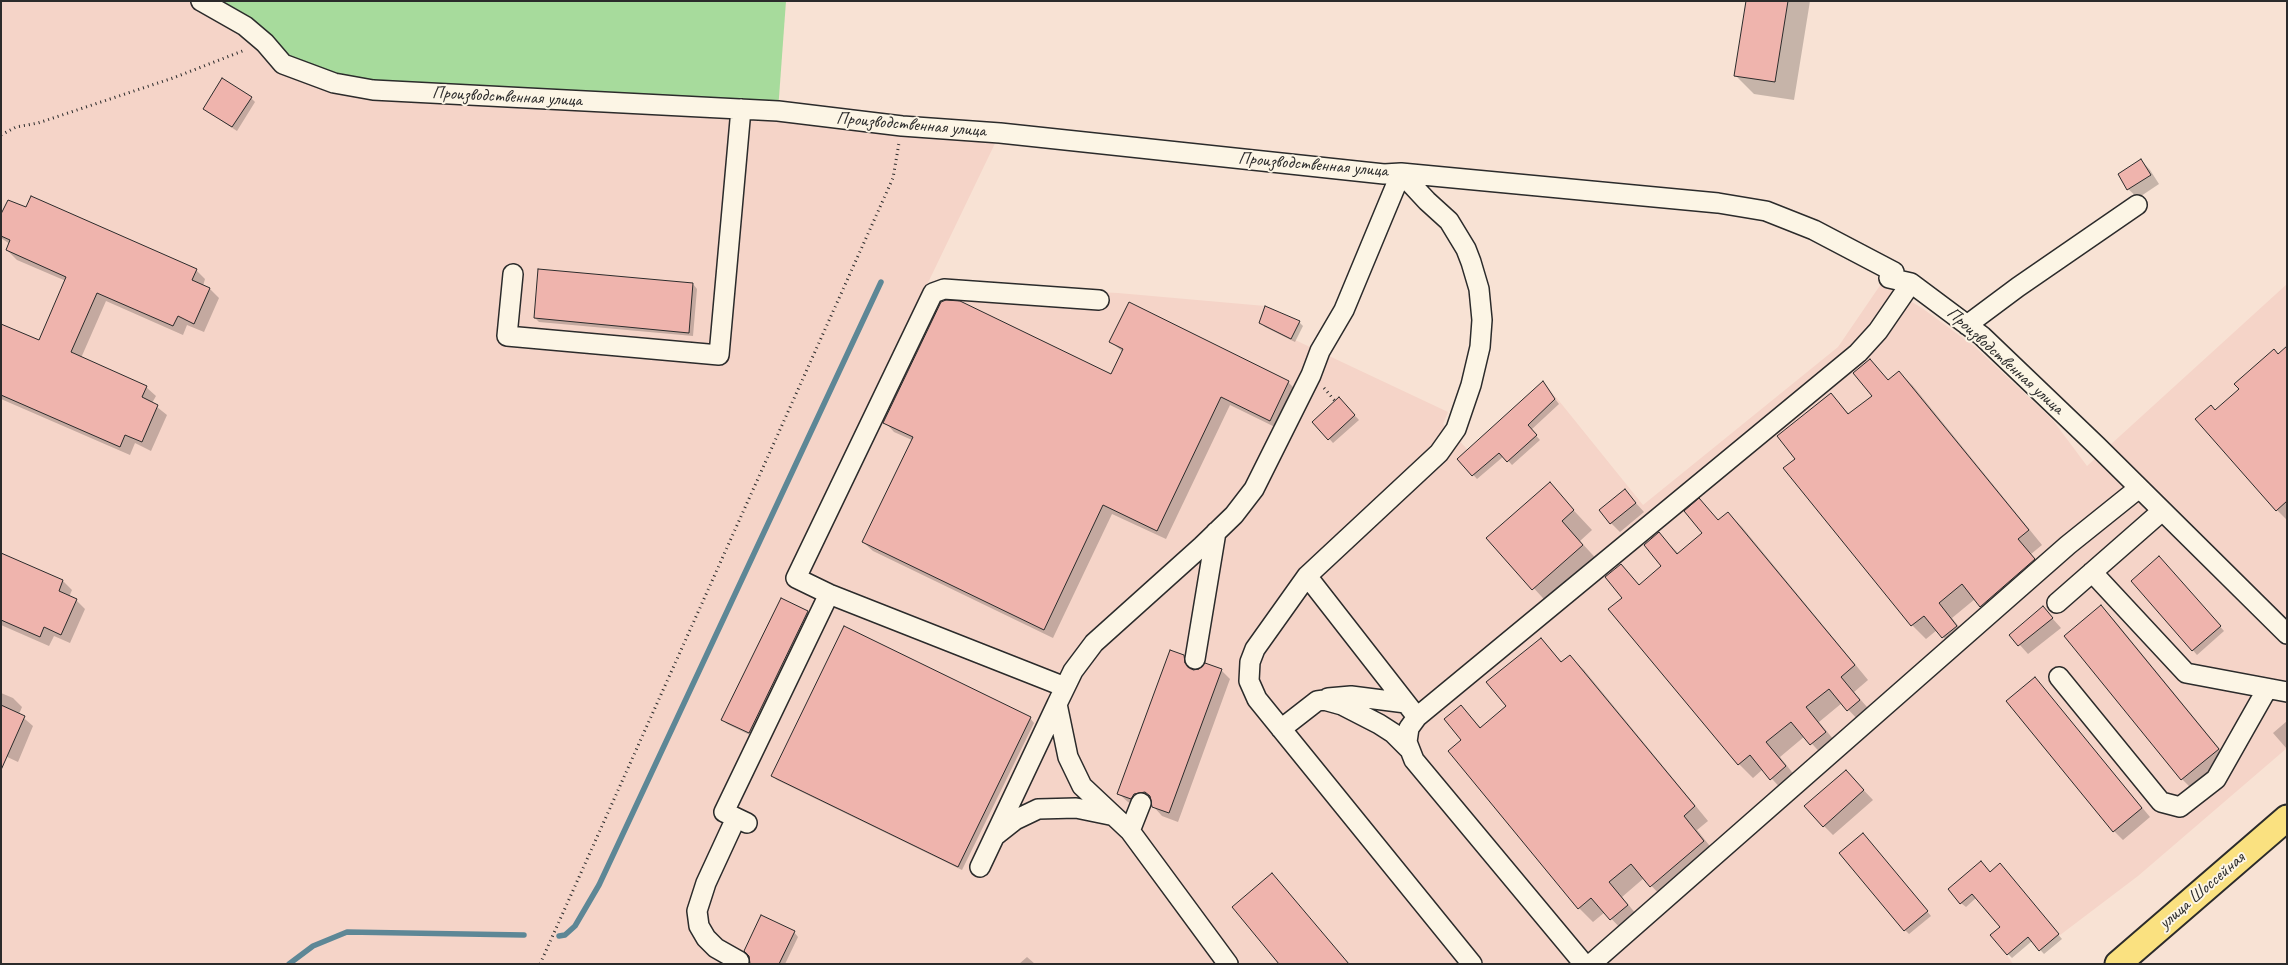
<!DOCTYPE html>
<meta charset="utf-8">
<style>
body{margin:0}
#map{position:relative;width:2288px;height:965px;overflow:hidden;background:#f8e2d4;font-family:Caveat,sans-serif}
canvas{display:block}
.frame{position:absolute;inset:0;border:2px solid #2b2b2b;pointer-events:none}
</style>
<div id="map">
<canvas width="2288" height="965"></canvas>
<div class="frame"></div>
</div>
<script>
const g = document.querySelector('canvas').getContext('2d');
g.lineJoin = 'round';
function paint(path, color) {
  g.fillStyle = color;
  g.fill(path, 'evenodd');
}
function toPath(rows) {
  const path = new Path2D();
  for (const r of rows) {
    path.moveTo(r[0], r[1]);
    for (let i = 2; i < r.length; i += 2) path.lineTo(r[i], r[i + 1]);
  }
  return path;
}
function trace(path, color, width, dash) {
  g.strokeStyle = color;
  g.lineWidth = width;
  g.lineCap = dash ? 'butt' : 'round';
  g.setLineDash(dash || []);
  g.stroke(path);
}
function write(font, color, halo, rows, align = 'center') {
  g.font = font + ' Caveat,sans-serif';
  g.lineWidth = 4;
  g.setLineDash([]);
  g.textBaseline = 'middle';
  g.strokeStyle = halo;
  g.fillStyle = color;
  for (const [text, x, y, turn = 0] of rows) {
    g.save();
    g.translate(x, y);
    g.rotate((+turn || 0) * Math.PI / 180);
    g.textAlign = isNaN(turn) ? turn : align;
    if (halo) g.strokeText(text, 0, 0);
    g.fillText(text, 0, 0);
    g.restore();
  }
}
paint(toPath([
 [1,1,201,1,265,43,1000,133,925,289,932,284,1118,293,1265,306,1259,323,1448,412,1443,424,1468,450,1543,381,1643,505,1838,347,1881,284,1922,308,1975,347,2052,419,2087,466,2287,284,2287,748,2138,876,2039,951,2027,937,2007,955,2013,964,1,964]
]), '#f5d4c8');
paint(toPath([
 [201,1,786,1,778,111,320,78]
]), '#a7db9c');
paint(toPath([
 [1747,1,1810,1,1794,100,1754,94,1735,75],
 [251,98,255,102,237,131,204,109],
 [2141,160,2150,170,2159,184,2138,198,2128,189],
 [1,218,196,270,205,279,203,286,210,289,219,298,204,332,187,325,183,335,106,301,81,358,146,387,156,396,152,403,167,415,151,451,135,443,130,455,1,399,1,325,39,342,66,281,17,260,7,250,10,244,1,238],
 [693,284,697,289,693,336,539,322,535,318],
 [1130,304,1288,382,1298,392,1279,429,1230,405,1166,539,1112,514,1053,638,873,551,863,542,912,440,894,432,885,422,1111,376,1123,352,1111,342],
 [1260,322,1299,322,1303,326,1295,342,1265,327],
 [2287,348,2287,520,2277,510,2215,411],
 [1870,360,1889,381,1899,372,1913,386,2042,545,2031,554,2048,574,1995,620,1975,599,1952,618,1970,641,1957,652,1937,630,1926,639,1912,625,1797,459,1831,395,1850,415,1873,396],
 [1543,383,1559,404,1531,430,1540,440,1512,465,1504,456,1477,479,1459,459],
 [1339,399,1359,420,1333,443,1314,422],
 [1549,484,1592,530,1580,541,1601,564,1552,608,1488,538],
 [1625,491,1644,512,1620,532,1611,523],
 [1699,500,1719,521,1728,513,1742,527,1868,680,1854,692,1873,714,1862,724,1842,703,1819,722,1839,746,1825,758,1805,736,1780,757,1799,781,1785,793,1763,769,1753,778,1739,764,1624,598,1621,566,1640,586,1663,566,1659,534,1679,554,1704,534],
 [1,554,63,581,72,590,69,597,76,600,85,609,70,643,54,636,49,646,1,625],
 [2163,562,2224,631,2197,655,2133,581],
 [781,599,808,612,812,616,754,737,727,724,722,719],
 [2101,607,2115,621,2232,764,2196,793,2182,779],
 [2043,608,2061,628,2028,654,2011,635],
 [1541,640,1562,662,1570,656,1584,670,1708,821,1697,830,1717,855,1665,900,1644,878,1622,897,1641,920,1625,933,1605,912,1593,922,1579,908,1463,741,1461,706,1481,728,1508,706],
 [1184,656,1193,666,1193,671,1221,670,1230,679,1178,822,1162,816,1153,806,1152,802,1144,803,1140,807,1128,802,1118,793],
 [2035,679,2150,817,2123,840,2114,831],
 [1,693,13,698,22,707,19,714,33,726,18,762,1,754],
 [1030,718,1034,723,962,870,777,780,772,775],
 [2287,721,2287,749,2273,733],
 [1855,781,1873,800,1833,835,1824,826],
 [1867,839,1931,916,1909,934,1905,930],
 [2004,869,2062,939,2044,954,2032,941,2012,958,2008,954,2002,927,1977,897,1966,907,1961,903,1990,873],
 [794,932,798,937,785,964,750,964],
 [1027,957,1035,964,1019,964]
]), '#0003');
trace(toPath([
 [559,936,565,935,575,926,599,885,881,282],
 [289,964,313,946,347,932,524,935]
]), '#5d8796', 5.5);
const building = toPath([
 [1746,1,1788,1,1775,82,1734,76,1746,1],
 [222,78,252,97,232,127,203,109,222,78],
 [2141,159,2151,175,2127,190,2118,174,2141,159],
 [31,196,197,269,192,280,210,288,194,324,178,316,173,326,97,293,71,352,147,386,142,397,158,405,142,442,125,435,120,447,1,395,1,324,39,340,66,277,6,250,10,240,1,236,1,214,8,200,26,207,31,196],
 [538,269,693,283,689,333,534,318,538,269],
 [946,300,960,301,1111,374,1123,349,1109,342,1129,302,1289,381,1270,421,1221,397,1157,531,1103,505,1044,630,862,542,913,437,883,423,941,302,946,300],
 [1265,306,1300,321,1291,339,1259,323,1265,306],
 [2287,346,2287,501,2276,511,2195,419,2211,405,2215,410,2239,389,2234,384,2274,349,2278,354,2287,346],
 [1870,359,1888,380,1899,371,2029,530,2018,539,2035,559,1980,607,1962,584,1939,603,1957,626,1942,638,1924,616,1911,626,1783,468,1795,459,1777,436,1831,393,1848,414,1872,396,1853,373,1870,359],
 [1543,381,1555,399,1528,425,1537,435,1507,462,1499,453,1472,476,1457,459,1543,381],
 [1339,397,1355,415,1328,440,1312,422,1339,397],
 [1550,482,1574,510,1562,521,1583,545,1532,590,1486,538,1550,482],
 [1625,489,1636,503,1610,524,1599,510,1625,489],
 [1699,498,1718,520,1728,512,1855,665,1841,677,1860,700,1847,711,1829,689,1806,707,1826,732,1810,745,1791,722,1766,742,1786,766,1770,780,1750,755,1738,765,1608,609,1622,598,1605,577,1621,564,1639,585,1661,566,1644,545,1659,532,1677,554,1702,533,1684,511,1699,498],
 [1,553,63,580,59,591,77,599,61,635,44,627,40,637,1,620,1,553],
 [2159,556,2221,626,2192,651,2131,581,2159,556],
 [781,598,808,611,749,733,721,720,781,598],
 [2101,605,2219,749,2181,780,2064,636,2101,605],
 [2043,606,2053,618,2018,646,2009,635,2043,606],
 [844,626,1031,717,958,867,771,776,844,626],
 [1541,638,1561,662,1570,655,1695,806,1684,816,1704,841,1650,887,1631,864,1609,882,1628,905,1610,920,1591,898,1578,909,1448,751,1461,740,1444,719,1461,705,1480,728,1506,706,1486,682,1541,638],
 [1170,650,1184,655,1185,663,1193,670,1199,669,1205,663,1222,669,1169,813,1152,807,1150,796,1145,792,1134,794,1131,799,1117,794,1170,650],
 [2035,677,2142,808,2113,832,2006,701,2035,677],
 [1,705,25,716,1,770,1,705],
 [1846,770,1864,790,1823,827,1804,806,1846,770],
 [1863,833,1928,911,1904,931,1839,853,1863,833],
 [1981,861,1990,872,2000,863,2059,934,2039,951,2028,937,2007,955,1990,935,2000,927,1972,894,1960,904,1948,889,1981,861],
 [1272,873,1349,964,1279,964,1232,907,1272,873],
 [761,915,795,931,779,964,750,964,749,956,744,951,761,915]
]);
paint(building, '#efb4ad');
trace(building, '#2b2b2b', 1);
const minor = toPath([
 [201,1,245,26,265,43,283,64,334,83,373,90,778,111,902,126,1000,133,1384,174,1401,173,1718,203,1766,211,1814,230,1894,272,1889,278,1911,283,1982,336,2097,446,2287,634],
 [513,274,507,336,719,355,741,109],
 [1967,325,2018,287,2137,205],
 [2092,572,2186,673,2287,692],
 [1307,576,1417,717],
 [2057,603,2162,511],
 [1195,659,1216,532],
 [2059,677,2161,802,2180,807,2216,779,2267,689],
 [1065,687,829,594,796,578,933,293,944,289,1099,300],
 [1328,698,1351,696,1406,703],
 [1281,729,1317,701,1324,700,1342,705,1379,724,1393,733,1408,748],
 [736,818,706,883,697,911,699,926,706,938,716,948,739,961],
 [747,823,724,812,829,594],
 [1130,831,1141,803],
 [996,835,1015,820,1038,809,1076,808,1110,815],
 [980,867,1057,704],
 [1228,964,1130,831,1082,786,1068,757,1057,704,1073,671,1094,643,1202,546,1234,515,1254,489,1311,375,1320,351,1344,310,1401,173,1427,201,1449,221,1466,249,1471,262,1479,289,1482,320,1480,347,1471,385,1456,429,1439,453,1307,576,1255,649,1250,662,1249,681,1257,699,1472,964],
 [1584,964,1414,760,1407,742,1409,728,1417,717,1858,353,1878,331,1911,283],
 [1591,964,2068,545,2139,488]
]);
const major = toPath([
 [2118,964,2287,818]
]);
trace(minor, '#2b2b2b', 22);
trace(major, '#2b2b2b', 29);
trace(toPath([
 [1,135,16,127,38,123,173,78,245,50],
 [1324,388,1335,401],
 [540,964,893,178,899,143]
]), '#2b2b2b', 3, [1, 4]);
trace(minor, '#fcf5e5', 19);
trace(major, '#fae180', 25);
write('18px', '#2b2b2b', '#fcf5e5', [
 ["Производственная улица",507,97,3],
 ["Производственная улица",911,125,5],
 ["Производственная улица",1313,165,5],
 ["Производственная улица",2005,361,42],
 ["улица Шоссейная",2202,891,-41]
]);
</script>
